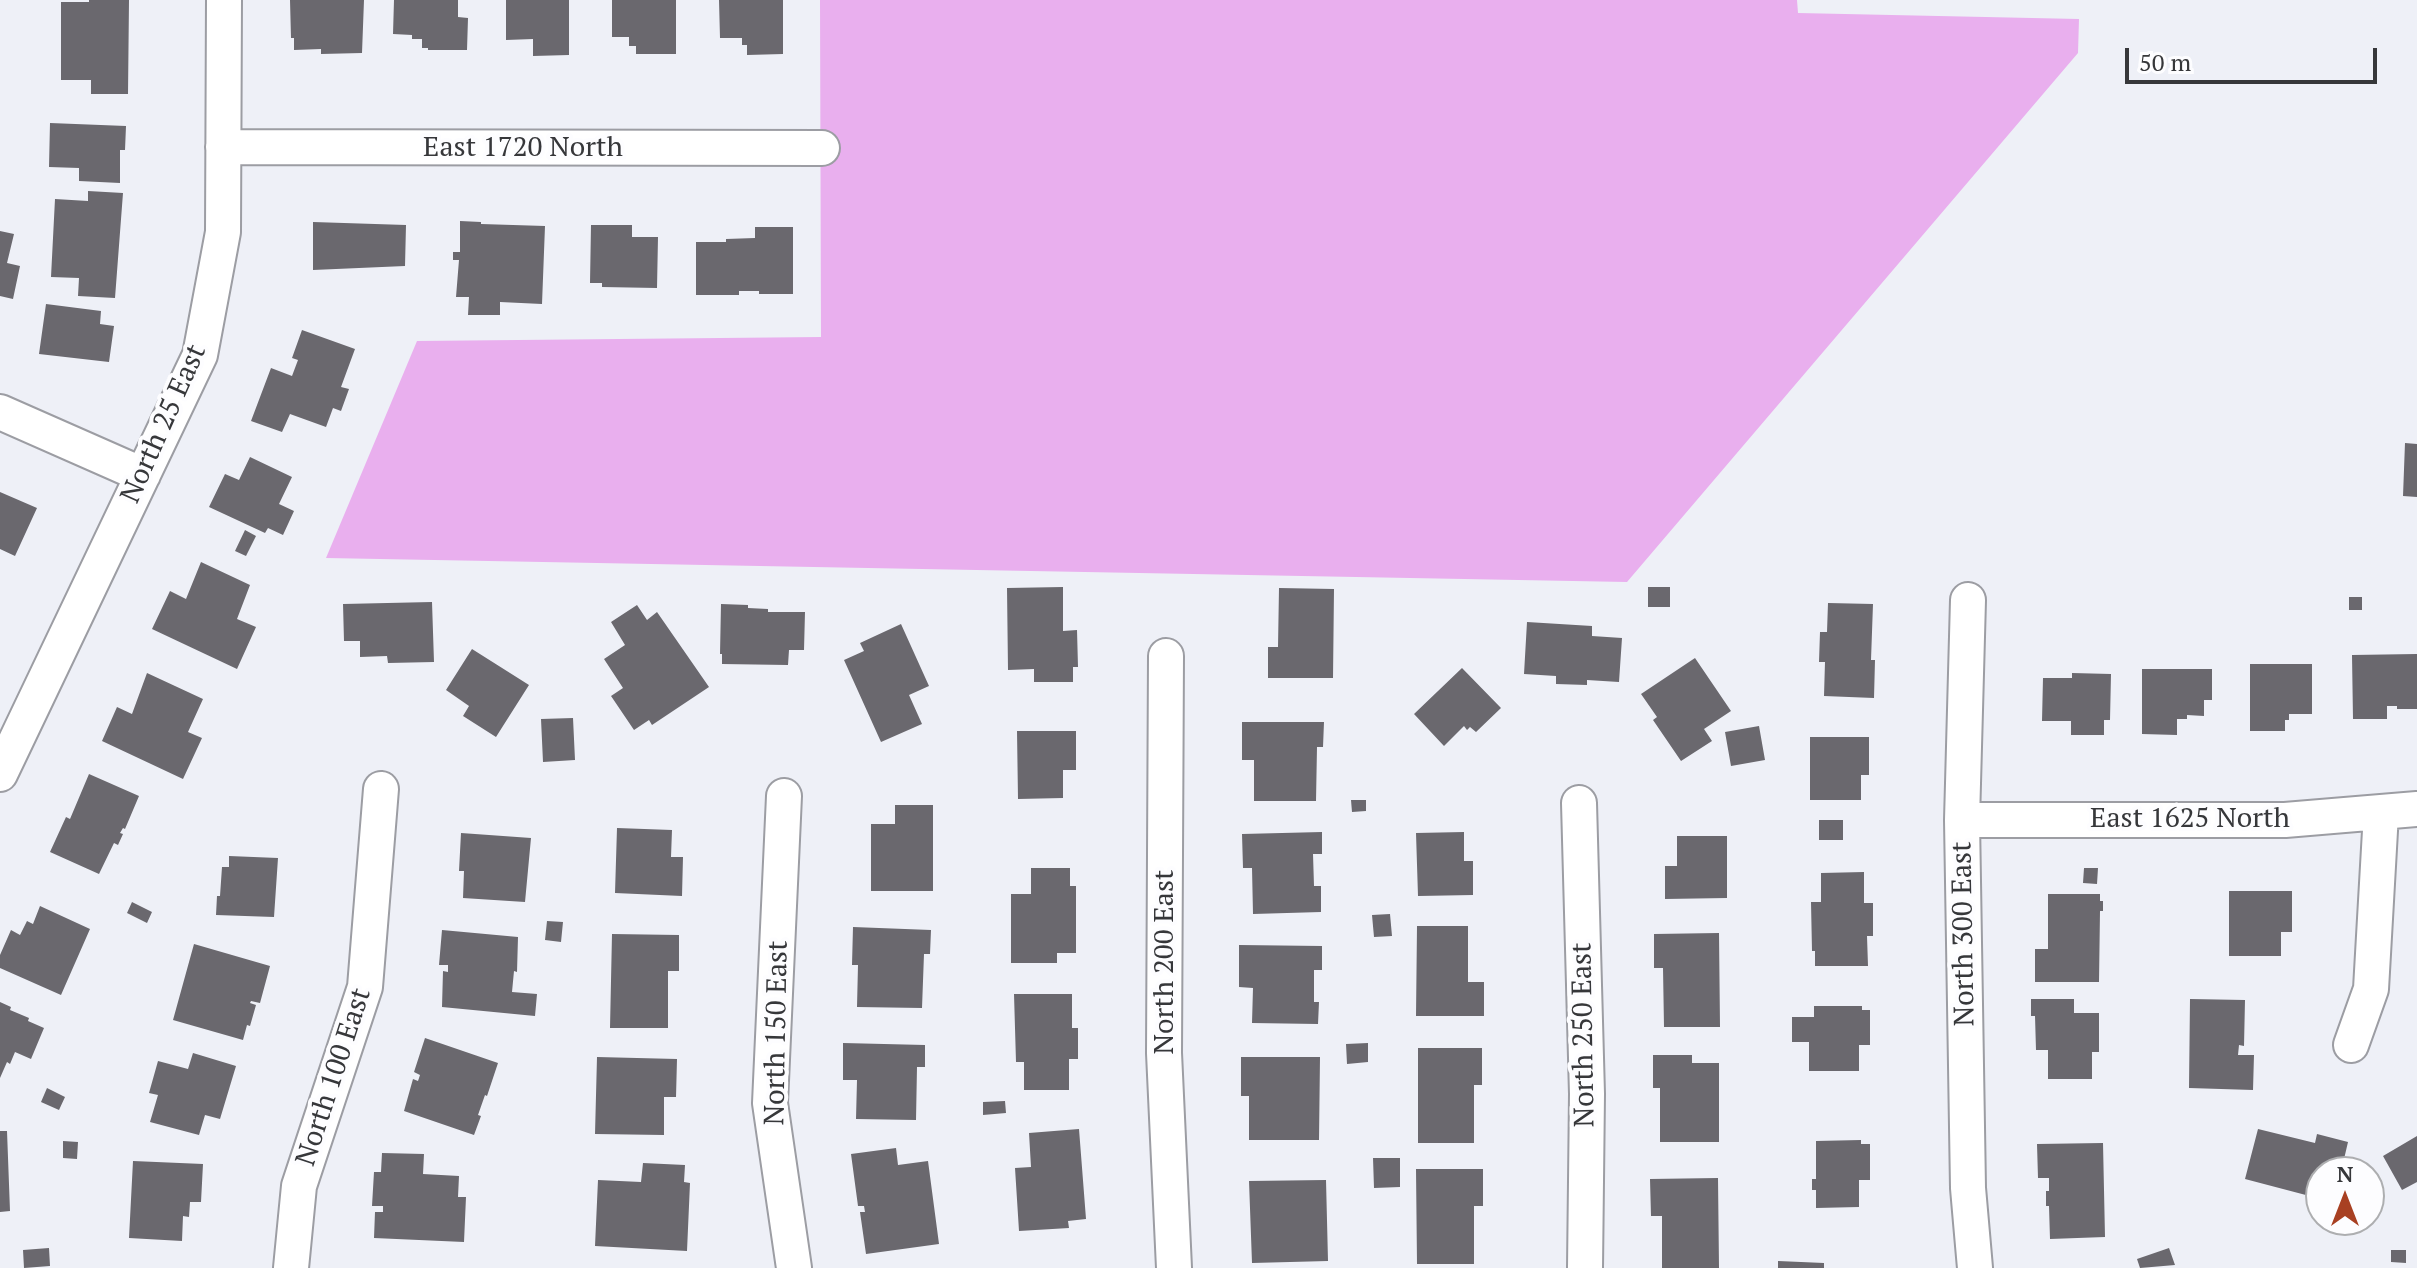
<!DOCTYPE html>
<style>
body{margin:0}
#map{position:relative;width:2417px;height:1268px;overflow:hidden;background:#eef0f7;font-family:"PT Serif",serif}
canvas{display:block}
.north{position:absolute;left:2305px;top:1156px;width:80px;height:80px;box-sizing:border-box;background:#fdfdff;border:2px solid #adaeb0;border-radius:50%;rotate:0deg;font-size:22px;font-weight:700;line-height:32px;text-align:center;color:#36373a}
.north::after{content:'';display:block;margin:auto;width:28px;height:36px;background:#a84022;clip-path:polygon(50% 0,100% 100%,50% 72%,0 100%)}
.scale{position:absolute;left:2125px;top:48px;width:252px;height:36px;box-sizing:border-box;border:4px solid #36373a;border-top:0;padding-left:10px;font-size:24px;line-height:28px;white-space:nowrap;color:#36373a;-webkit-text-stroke:6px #fdfdff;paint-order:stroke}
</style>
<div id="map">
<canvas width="2417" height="1268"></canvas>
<div class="north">N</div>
<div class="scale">50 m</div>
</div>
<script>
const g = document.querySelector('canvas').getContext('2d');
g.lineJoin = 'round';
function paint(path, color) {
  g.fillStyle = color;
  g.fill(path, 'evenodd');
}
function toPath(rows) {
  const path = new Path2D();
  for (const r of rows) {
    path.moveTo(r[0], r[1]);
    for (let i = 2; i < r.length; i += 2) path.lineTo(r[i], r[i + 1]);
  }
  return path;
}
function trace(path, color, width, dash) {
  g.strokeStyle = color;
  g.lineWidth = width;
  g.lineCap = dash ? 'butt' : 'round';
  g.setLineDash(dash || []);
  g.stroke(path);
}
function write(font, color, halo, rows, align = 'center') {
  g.font = font + ' "PT Serif",serif';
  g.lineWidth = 8;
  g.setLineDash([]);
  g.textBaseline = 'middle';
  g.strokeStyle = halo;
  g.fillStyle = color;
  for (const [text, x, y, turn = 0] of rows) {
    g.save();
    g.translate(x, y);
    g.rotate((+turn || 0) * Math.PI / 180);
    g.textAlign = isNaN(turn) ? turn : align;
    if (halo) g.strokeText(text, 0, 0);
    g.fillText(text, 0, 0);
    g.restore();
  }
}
paint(toPath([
 [820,0,1797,0,1798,13,2079,19,2078,53,1627,582,326,558,417,341,821,337]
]), '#e9afee');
paint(toPath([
 [89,0,129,0,128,94,91,94,91,80,61,80,61,2,89,2],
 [290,0,364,0,362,53,321,54,321,49,294,50,294,38,291,38],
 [394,0,458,0,458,17,468,18,467,50,428,50,428,48,422,48,422,39,412,39,412,35,393,34],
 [506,0,569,0,569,55,533,56,533,39,506,40],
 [612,0,676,0,676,54,636,54,636,46,629,46,629,37,612,37],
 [719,0,783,0,783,54,747,55,747,45,742,45,742,38,720,38],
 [50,123,126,126,125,150,120,150,120,183,79,181,79,168,49,167],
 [88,191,123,193,115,298,78,296,79,278,51,277,55,199,88,201],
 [460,221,481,222,481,224,545,226,542,304,500,302,500,315,468,315,469,297,456,297,459,260,453,260,453,252,460,252],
 [313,222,406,225,405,266,313,270],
 [591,225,632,225,632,237,658,237,657,288,602,287,602,283,590,283],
 [755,227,793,227,793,294,759,294,759,291,739,291,739,295,696,295,696,242,726,242,726,239,755,238],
 [0,231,14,234,7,263,20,266,13,299,0,296],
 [46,304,101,311,100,324,114,326,109,362,39,354],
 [302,330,355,349,341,387,349,389,341,411,333,408,326,427,290,414,282,432,251,421,271,368,292,376,298,360,292,358],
 [2405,443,2417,444,2417,497,2403,496],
 [250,457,292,477,279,504,294,511,283,535,268,528,265,533,209,507,225,474,239,480],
 [0,492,37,508,15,556,0,549],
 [245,530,256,536,246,556,235,551],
 [201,562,250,585,237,619,256,627,237,669,152,629,170,591,186,599],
 [1063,587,1063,631,1077,630,1078,667,1073,667,1073,682,1034,682,1034,669,1008,670,1007,588],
 [1648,587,1670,587,1670,607,1648,607],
 [1279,588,1334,589,1333,678,1268,678,1268,647,1278,647],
 [2349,597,2362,597,2362,610,2349,610],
 [432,602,434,662,388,663,387,656,360,657,360,641,344,641,343,604],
 [1828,603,1873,604,1871,660,1875,660,1874,698,1824,696,1825,662,1819,662,1820,632,1827,632],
 [721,604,748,605,748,608,768,609,768,612,805,612,804,650,789,650,788,665,722,664,722,654,720,654],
 [637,605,647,620,657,612,709,687,652,725,649,720,634,730,611,696,623,688,604,659,625,645,611,622],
 [1527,622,1592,626,1592,636,1622,638,1619,682,1587,680,1587,685,1556,684,1556,676,1524,674],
 [901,624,929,686,909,695,922,724,881,742,844,660,864,651,860,643],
 [472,649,529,685,496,737,463,716,469,706,446,690],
 [2417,654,2417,709,2397,709,2397,706,2387,706,2387,719,2353,719,2352,655],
 [1695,658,1731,711,1704,729,1712,741,1681,761,1653,720,1657,717,1641,694],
 [2250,664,2312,664,2312,714,2289,714,2289,720,2285,720,2285,731,2250,731],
 [1462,668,1501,708,1476,732,1470,727,1467,730,1464,726,1444,746,1414,714],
 [2142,669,2212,669,2212,700,2204,700,2204,716,2187,715,2187,719,2177,719,2177,735,2142,734],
 [147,673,203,699,188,732,202,738,183,779,102,741,117,707,132,714],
 [2072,673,2111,674,2110,720,2104,720,2104,735,2071,735,2071,721,2042,721,2043,678,2072,678],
 [573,718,575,760,543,762,541,719],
 [1242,722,1324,722,1323,747,1317,747,1316,801,1254,801,1254,760,1242,760],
 [1759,726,1765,760,1731,766,1725,732],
 [1017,731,1076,731,1076,770,1063,770,1063,798,1018,799],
 [1810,737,1869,737,1869,775,1861,775,1861,800,1810,800],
 [89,774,139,796,125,829,123,828,120,833,123,834,118,845,114,843,99,874,50,852,66,817,70,819],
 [1351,800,1366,800,1366,811,1352,812],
 [895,805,933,805,933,891,871,891,871,824,895,824],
 [1819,820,1843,820,1843,840,1819,840],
 [617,828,672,830,671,857,683,857,682,896,615,893],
 [1322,832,1322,854,1313,854,1314,886,1321,886,1321,912,1253,914,1252,868,1243,868,1242,834],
 [1464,832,1464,861,1473,861,1473,895,1418,896,1416,833],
 [461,833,531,838,525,902,463,898,464,871,459,871],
 [1677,836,1727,836,1727,898,1665,899,1665,866,1677,866],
 [229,856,278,858,274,917,216,915,217,896,220,896,222,867,229,867],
 [1031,868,1070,868,1070,886,1076,886,1076,953,1057,953,1057,963,1011,963,1011,894,1031,894],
 [2084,868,2098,868,2097,884,2083,883],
 [1864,872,1864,903,1873,903,1873,936,1867,936,1868,966,1815,966,1815,951,1812,951,1811,902,1821,902,1821,873],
 [2229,891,2292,891,2292,932,2281,932,2281,956,2229,956],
 [2048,894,2100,894,2100,901,2103,901,2103,911,2100,911,2099,982,2035,982,2035,949,2048,949],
 [132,902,152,912,147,923,127,913],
 [40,906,90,929,61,995,0,968,0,955,11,930,20,935,27,921,33,924],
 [1390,914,1392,936,1374,937,1372,915],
 [547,921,563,922,561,942,545,940],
 [1417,926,1468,926,1468,982,1484,982,1484,1016,1416,1016],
 [853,927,931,930,930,954,924,954,922,1008,857,1007,858,965,852,965],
 [442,930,518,937,517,972,514,971,512,992,537,994,535,1016,442,1007,443,971,448,972,448,965,439,965],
 [1719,933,1720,1027,1664,1027,1663,968,1654,968,1654,934],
 [612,934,679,935,679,971,668,971,668,1028,610,1028],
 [194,944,270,966,260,1003,251,1001,250,1003,256,1005,250,1026,247,1025,243,1040,173,1020],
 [1239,945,1322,946,1322,970,1314,970,1314,1002,1319,1002,1318,1024,1252,1023,1253,988,1239,987],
 [1014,994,1072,994,1072,1028,1078,1028,1078,1059,1069,1059,1069,1090,1024,1090,1024,1062,1016,1062],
 [2031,999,2074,999,2074,1013,2099,1013,2099,1052,2092,1052,2092,1079,2048,1079,2048,1050,2036,1050,2035,1016,2031,1016],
 [2190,999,2245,1000,2244,1046,2239,1045,2238,1055,2254,1055,2253,1090,2189,1088],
 [0,1002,11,1007,10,1010,29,1018,28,1021,44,1028,31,1059,15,1052,10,1064,7,1062,0,1078],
 [1814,1006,1862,1006,1862,1010,1870,1010,1870,1045,1859,1045,1859,1071,1809,1071,1809,1042,1792,1042,1792,1017,1814,1017],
 [425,1038,498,1063,487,1096,485,1095,478,1115,481,1116,474,1135,404,1111,413,1079,418,1081,420,1075,414,1072],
 [843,1043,925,1045,925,1067,917,1067,916,1120,856,1119,857,1080,843,1080],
 [1368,1043,1368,1062,1347,1064,1346,1044],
 [1418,1048,1482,1048,1482,1085,1474,1085,1474,1143,1418,1143],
 [193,1053,236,1066,220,1119,205,1115,199,1135,150,1122,158,1095,149,1093,158,1061,188,1069],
 [1653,1055,1692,1055,1692,1063,1719,1063,1719,1142,1660,1142,1660,1088,1653,1088],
 [597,1057,677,1059,676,1097,664,1097,664,1135,595,1134],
 [1241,1057,1320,1057,1319,1140,1249,1140,1249,1096,1241,1096],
 [47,1088,65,1097,59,1110,41,1102],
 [1005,1101,1006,1113,983,1115,983,1102],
 [1079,1129,1086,1219,1068,1221,1069,1228,1019,1231,1015,1168,1031,1167,1029,1133],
 [2258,1129,2315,1143,2317,1134,2348,1142,2341,1172,2321,1172,2321,1199,2245,1179],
 [0,1131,7,1131,10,1211,0,1212],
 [2417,1136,2417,1182,2402,1190,2383,1156],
 [1861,1140,1861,1144,1870,1144,1870,1180,1859,1180,1859,1207,1816,1208,1816,1190,1812,1190,1812,1179,1816,1179,1816,1141],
 [63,1141,78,1142,77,1159,63,1158],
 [2103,1143,2105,1237,2050,1239,2049,1206,2046,1206,2046,1191,2049,1191,2049,1178,2038,1178,2037,1144],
 [896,1148,898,1165,928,1161,939,1244,866,1254,860,1212,865,1212,864,1206,858,1206,851,1154],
 [382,1153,424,1154,423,1174,459,1176,458,1197,466,1197,464,1242,374,1238,375,1212,383,1212,383,1206,372,1206,374,1172,381,1172],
 [1373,1158,1400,1158,1400,1187,1374,1188],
 [133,1161,203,1164,201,1202,190,1202,189,1217,183,1216,182,1241,129,1238],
 [643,1163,685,1165,684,1182,690,1183,687,1251,595,1246,598,1180,641,1182],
 [1416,1169,1483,1169,1483,1206,1474,1206,1474,1264,1417,1264],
 [1718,1178,1719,1268,1662,1268,1662,1216,1651,1216,1650,1179],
 [1326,1180,1328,1261,1252,1263,1249,1181],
 [49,1248,50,1266,24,1268,23,1250],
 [2169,1248,2175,1265,2140,1268,2137,1259],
 [2391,1250,2406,1250,2406,1263,2391,1262],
 [1778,1261,1824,1263,1824,1268,1778,1268]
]), '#6a686e');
const minor = toPath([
 [223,147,822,148],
 [0,412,143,475],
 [1968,600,1962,820,1968,1188,1975,1268],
 [1166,656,1164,1053,1174,1268],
 [0,774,200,355,223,232,224,0],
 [784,796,770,1103,794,1268],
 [1579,803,1587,1094,1585,1268],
 [1962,820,2285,820,2417,809],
 [2351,1045,2371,989,2381,813],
 [291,1268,299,1186,365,987,381,789]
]);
trace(minor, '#9c9da3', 38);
trace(minor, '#fff', 34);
write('28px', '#36373a', '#fdfdff', [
 ["East 1720 North",523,148],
 ["North 25 East",164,424,-66],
 ["East 1625 North",2190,819],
 ["North 300 East",1964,934,-91],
 ["North 200 East",1165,962,-90],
 ["North 150 East",777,1033,-89],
 ["North 250 East",1584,1035,-91],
 ["North 100 East",334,1077,-72]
]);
</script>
